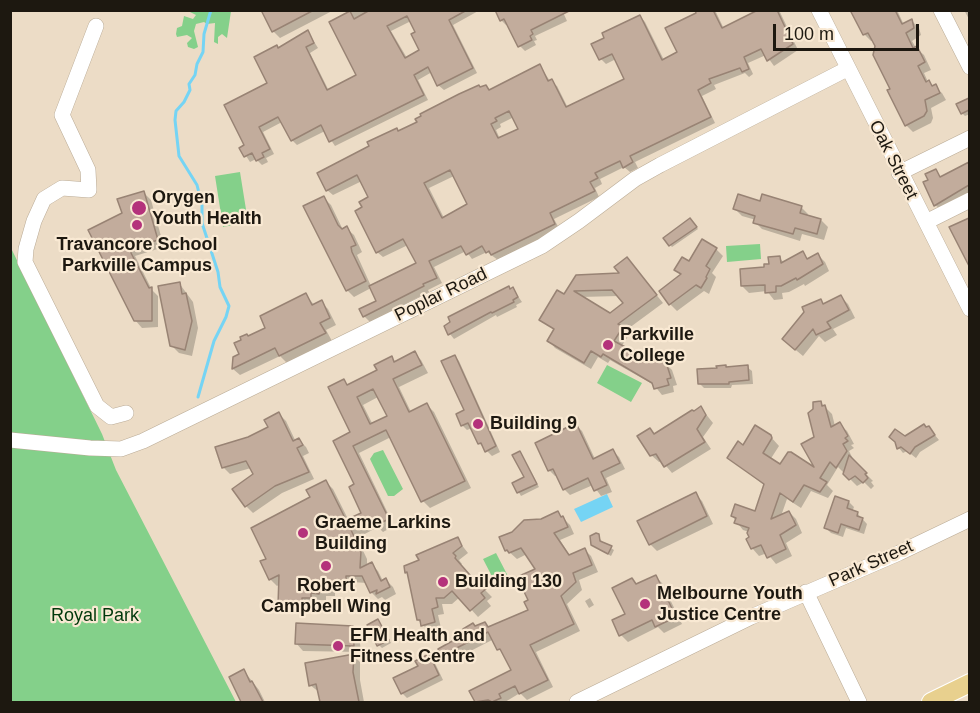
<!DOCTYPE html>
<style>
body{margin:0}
#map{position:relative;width:980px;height:713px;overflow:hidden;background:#ecdcc6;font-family:Arial,sans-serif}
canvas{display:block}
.frame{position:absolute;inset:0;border:12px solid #1d1810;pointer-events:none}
.scale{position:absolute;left:773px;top:24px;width:146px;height:27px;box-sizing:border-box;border:3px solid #1d1810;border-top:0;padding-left:8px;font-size:18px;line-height:21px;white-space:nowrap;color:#1d1810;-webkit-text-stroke:4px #f9e9d3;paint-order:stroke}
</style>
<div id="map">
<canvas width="980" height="713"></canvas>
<div class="frame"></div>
<div class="scale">100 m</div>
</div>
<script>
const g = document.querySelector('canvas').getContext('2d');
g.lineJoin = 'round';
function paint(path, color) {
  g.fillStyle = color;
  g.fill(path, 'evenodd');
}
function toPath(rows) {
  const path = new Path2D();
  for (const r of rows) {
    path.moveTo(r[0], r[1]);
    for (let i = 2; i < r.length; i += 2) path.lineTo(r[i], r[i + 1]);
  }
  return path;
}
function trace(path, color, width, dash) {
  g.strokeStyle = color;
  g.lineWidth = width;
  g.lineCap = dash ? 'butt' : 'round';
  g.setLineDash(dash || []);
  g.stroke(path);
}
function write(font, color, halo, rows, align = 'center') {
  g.font = font + ' Arial,sans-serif';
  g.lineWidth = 4.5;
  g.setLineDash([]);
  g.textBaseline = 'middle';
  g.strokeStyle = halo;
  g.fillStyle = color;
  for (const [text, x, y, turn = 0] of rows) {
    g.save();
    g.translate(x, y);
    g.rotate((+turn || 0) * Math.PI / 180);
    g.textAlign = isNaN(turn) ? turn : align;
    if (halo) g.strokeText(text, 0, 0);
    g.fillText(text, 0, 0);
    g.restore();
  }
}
paint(toPath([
 [188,11,231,11,227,38,222,34,218,37,218,44,214,42,215,23,207,24,204,22,196,24,194,31,198,47,194,49,188,47,187,43,192,38,187,35,177,37,176,34,177,28,182,26,184,16,193,19,196,15],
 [240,172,248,222,223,227,215,176],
 [760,244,761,259,727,262,726,246],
 [10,246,102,434,116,470,236,702,11,702],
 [607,365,642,383,631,402,597,383],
 [383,450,403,489,394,496,388,496,370,459,374,453],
 [496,553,510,580,497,586,483,559]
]), '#84d08a');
paint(toPath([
 [607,494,613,507,581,522,574,509]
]), '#75d4f4');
paint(toPath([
 [263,10,334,10,280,38,273,31],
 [355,10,480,10,453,25,477,73,444,90,438,85,432,72,418,80,428,100,335,146,325,131,297,145,292,140,282,122,263,132,274,154,266,158,268,162,262,165,256,159,250,162,241,148,246,146,279,49,308,32,318,48,310,53,329,91,358,76,331,23],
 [411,21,421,51,407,58,391,31],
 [496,10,562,10,567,21,535,36,537,40,534,41,536,45,525,51,520,46,509,24,506,25,501,20],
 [696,10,715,10,724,29,761,10,779,10,798,50,774,66,766,55,748,63,753,74,749,77,745,73,714,85,716,89,702,96,715,123,635,162,638,168,630,172,624,167,600,179,602,184,595,188,599,197,554,219,560,230,498,260,487,252,472,259,466,251,434,267,442,283,428,290,429,292,370,322,364,316,378,302,371,288,354,297,347,290,324,198,331,205,343,230,346,228,354,235,362,252,357,255,371,286,418,264,408,245,383,257,377,252,364,208,370,198,362,181,333,195,327,190,399,132,486,86,490,91,540,66,550,81,557,86,568,108,626,79,616,59,606,64,601,59,606,38,640,16,645,22,664,60,679,53,698,14],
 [514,117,520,129,500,139,496,130,501,127,500,124],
 [454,176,469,205,444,218,429,188],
 [852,10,897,10,904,25,912,21,919,28,921,35,912,41,916,48,924,55,931,70,924,73,928,82,942,93,946,100,931,108,933,118,931,123,913,132,906,125,877,46,874,40,871,41,864,34],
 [964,10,970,10,970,21],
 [969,100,970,114,965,116,962,113],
 [970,163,970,192,939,208,935,205,930,180,936,171,941,178],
 [144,193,151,200,164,247,135,256,152,290,158,296,158,327,142,328,135,320,123,214],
 [761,202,801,207,808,214,807,216,821,220,828,227,824,240,802,234,800,241,762,229,755,222,756,220,742,216,735,209],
 [690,220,698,229,672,247,665,239],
 [970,221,970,265,951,228],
 [716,249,723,256,712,273,716,277,709,294,704,291,677,311,670,304,682,276,676,270],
 [803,253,809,260,818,255,825,262,829,271,805,286,804,284,789,292,782,293,783,299,774,300,767,291,749,293,742,286,780,258,784,263],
 [633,266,663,303,625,331,629,335,621,347,644,359,665,363,672,370,677,385,673,386,674,392,662,395,654,385,610,360,608,363,598,357,591,369,555,348,549,341,555,330,541,319,565,296,577,276,622,275],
 [619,296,625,304,610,314,581,297],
 [179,283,193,302,198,328,192,356,179,353,171,345],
 [513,289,522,302,516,305,517,307,497,317,496,315,454,339,450,334,446,326],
 [306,295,315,306,321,302,328,309,336,325,326,330,332,341,287,363,280,356,240,375,233,369,235,358,241,355,249,338,267,328],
 [841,297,848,304,855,318,833,329,837,335,825,342,819,336,803,356,791,346,820,301,825,305],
 [414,353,421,360,428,373,399,387,411,412,427,405,434,412,471,488,430,508,423,501,391,437,359,453,394,526,383,532,378,527,357,538,367,559,367,566,371,564,378,571,383,581,386,580,393,587,396,594,385,600,382,597,378,599,371,592,367,583,352,582,352,587,344,586,344,591,335,591,335,596,326,596,326,600,318,600,318,605,308,604,308,609,298,608,298,612,287,611,280,604,280,584,277,586,270,579,268,559,312,498,326,482,333,489,349,521,363,514,356,485,352,433,344,381,349,386,379,371,391,358,396,362],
 [378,397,389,417,373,425,363,405],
 [379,518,368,523,368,520],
 [455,356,459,361,500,452,492,456,480,444,472,428,467,430,462,425,466,411],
 [718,367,747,367,752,371,753,384,732,385,731,388,704,388,700,384,718,369],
 [820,402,832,414,835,426,839,424,847,431,854,444,851,445,854,448,849,451,853,459,852,460,873,481,871,482,874,486,871,489,864,482,857,486,838,467,827,485,833,491,828,498,811,491,801,508,787,499,781,516,789,512,796,519,802,533,786,543,792,556,776,564,767,553,759,556,752,548,749,532,743,530,732,516,756,512,765,486,729,458,743,447,770,436,779,446,770,460,780,466,819,472,816,437],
 [701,408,713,423,703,437,711,449,672,473,662,461,659,462,651,455,655,435],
 [279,414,286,421,296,442,299,440,306,447,309,453,303,456,314,479,282,493,253,513,246,506,255,475,251,468,230,474,223,467,249,438,270,428],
 [576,425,582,431,595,459,613,451,619,457,625,469,606,478,612,492,601,496,593,485,570,495,564,489,558,475,555,476,549,470],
 [929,428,939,440,920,452,916,458,907,451,903,453,899,448],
 [520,453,539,487,521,496,514,484,526,478],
 [695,494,702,501,713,524,657,551,650,544],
 [849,502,854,507,852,512,857,513,867,524,864,534,846,528,843,537,831,533,826,528],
 [558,513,570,525,574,534,560,540,570,556,584,549,591,556,598,572,579,580,582,590,567,604,580,631,536,652,553,687,527,700,520,693,505,702,477,702,471,691,513,671,494,639,449,662,442,655,476,628,489,628,530,610,530,601,538,570,527,554,517,559,507,550,541,520],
 [598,536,603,543,614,550,611,556,592,545],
 [457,539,468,553,459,560,462,564,460,565,477,585,479,584,492,597,487,601,491,606,478,617,460,597,452,604,442,604,444,614,438,615,441,628,430,632,418,620,410,575,407,572,421,561],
 [655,576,662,583,682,624,664,633,658,627,628,642,621,635,632,580,638,585],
 [590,598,594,605,589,608,585,601],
 [378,621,391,643,382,648,379,645],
 [352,628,359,635,361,652,303,651,296,643],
 [353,655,360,662,360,680,364,702,321,702,319,692,310,685],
 [429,656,434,661,443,680,407,698,402,693],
 [244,671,259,690,265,702,244,702,231,677]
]), '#0003');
trace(toPath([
 [198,397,214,341,226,317,229,306,220,287,218,272,202,223,202,205,197,185,179,156,175,120,176,111,184,102,190,90,189,84,195,75,197,64,203,52,204,34,211,10]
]), '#75d4f4', 3);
const building = toPath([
 [261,10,314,10,272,32,261,10],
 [370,10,467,10,449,20,473,68,437,86,428,67,414,75,424,95,329,142,321,125,291,141,278,117,259,127,270,149,262,153,264,157,256,161,252,153,244,157,239,148,244,145,224,105,267,83,254,57,277,45,278,48,308,30,314,43,306,47,327,90,356,75,329,22,350,11,354,19,370,10],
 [407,16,415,32,411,34,419,50,405,58,387,26,407,16],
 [495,10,571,10,531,30,533,34,530,36,532,40,518,47,504,19,500,21,495,10],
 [695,10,713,10,722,28,758,10,777,10,793,44,767,61,761,49,744,57,749,69,742,72,740,68,709,79,711,83,698,90,711,117,630,156,633,162,623,168,620,161,595,173,598,178,590,182,595,191,550,213,555,224,491,255,489,251,486,253,482,246,466,255,461,246,429,261,437,278,423,284,424,286,363,317,359,309,376,301,369,286,416,263,403,239,376,253,355,211,362,207,359,202,368,197,357,175,326,191,317,173,369,146,367,142,397,128,398,131,417,122,415,119,421,116,420,114,459,94,479,85,480,87,486,85,489,90,540,64,548,81,552,79,566,107,624,79,612,54,599,60,591,44,604,38,602,33,640,15,662,60,677,52,665,28,696,13,695,10],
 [509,111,518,129,498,138,491,124,497,121,495,118,509,111],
 [450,170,467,204,442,218,424,183,450,170],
 [850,10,895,10,902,24,912,19,914,28,906,33,913,48,917,46,925,62,918,66,926,82,929,80,932,86,936,84,940,93,925,100,927,111,924,116,905,126,887,90,890,89,873,55,875,46,868,33,863,35,850,10],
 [969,98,969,110,961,114,956,104,969,98],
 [969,162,969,185,934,206,923,182,928,180,925,174,936,169,940,177,969,162],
 [144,191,158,240,129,249,149,288,152,287,152,321,134,321,88,230,122,213,117,199,144,191],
 [738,194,760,201,762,194,802,206,800,213,821,219,817,234,795,228,793,234,753,223,755,216,733,209,738,194],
 [324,196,338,225,342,229,347,226,356,245,351,247,352,252,366,281,346,291,303,206,324,196],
 [690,218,697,227,669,246,663,238,690,218],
 [969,218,969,266,949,227,969,218],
 [702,239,717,248,706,266,710,269,706,277,707,278,701,288,696,285,669,305,659,291,681,274,674,270,682,257,689,261,702,239],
 [803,251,807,259,818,253,823,264,797,280,796,278,781,286,776,286,776,292,765,293,765,285,741,286,740,269,764,267,764,264,769,264,768,257,780,256,781,263,803,251],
 [627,257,657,295,618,324,623,327,614,341,644,357,647,351,666,362,671,378,667,379,669,385,654,389,652,383,603,354,601,357,591,351,584,363,547,341,554,329,539,320,557,290,564,294,576,275,619,273,614,267,627,257],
 [612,290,623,303,610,313,574,291,612,290],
 [180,282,182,294,186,293,192,321,185,350,170,346,158,286,180,282],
 [509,286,510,289,513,287,518,297,513,300,514,302,492,313,491,312,448,335,444,326,450,322,448,317,509,286],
 [306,293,312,305,322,300,330,318,320,323,326,333,279,356,275,348,232,369,233,357,239,354,234,343,241,340,240,337,247,334,248,336,265,328,260,316,306,293],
 [841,295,849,310,827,322,831,328,816,335,813,329,795,350,782,339,804,312,802,307,821,299,823,304,841,295],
 [415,351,422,365,393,379,409,412,427,403,465,481,421,502,386,430,353,446,389,519,374,526,371,520,351,530,361,551,360,568,372,562,381,581,386,578,390,587,376,594,377,590,370,593,362,576,346,576,346,580,337,580,337,585,328,585,328,589,320,589,319,594,311,593,311,598,302,598,302,602,291,602,291,605,278,605,279,575,269,580,260,561,266,559,251,528,310,497,306,490,326,480,346,520,361,513,349,487,354,484,333,441,350,432,328,387,344,379,347,385,377,370,374,365,392,356,394,362,415,351],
 [373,389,387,416,370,424,357,397,373,389],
 [455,355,496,446,485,452,481,443,478,444,468,423,461,426,456,414,464,410,441,361,455,355],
 [726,365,726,367,748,365,749,380,729,382,729,384,698,384,697,369,717,368,716,366,726,365],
 [821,401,822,406,825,405,831,427,840,422,848,436,845,438,848,441,843,444,847,451,836,468,830,462,820,478,827,482,820,492,804,485,793,502,780,493,771,519,789,511,796,525,780,535,786,549,767,558,761,545,751,549,746,539,749,537,747,533,749,528,734,523,736,518,731,516,735,504,755,511,764,484,727,458,738,441,743,445,755,425,771,435,772,438,763,453,780,464,788,452,791,452,814,467,801,444,814,437,808,413,813,409,813,402,821,401],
 [701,406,706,415,697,429,705,442,664,467,656,454,650,456,637,436,650,428,654,434,692,410,694,411,701,406],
 [279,412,293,441,299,438,303,445,297,448,309,472,275,486,245,507,232,489,253,474,246,461,222,468,215,447,248,437,268,427,264,420,279,412],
 [576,423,593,459,613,449,620,463,601,472,607,485,594,491,588,478,563,490,553,469,548,471,535,443,576,423],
 [924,424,926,427,929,426,935,435,915,447,910,454,901,447,897,449,895,442,889,437,895,429,905,436,924,424],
 [520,451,537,484,517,493,512,483,524,477,512,455,520,451],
 [849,455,867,473,865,474,868,478,863,483,855,476,849,480,843,474,849,455],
 [696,492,707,516,649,545,637,521,696,492],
 [835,496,849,501,847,508,858,512,857,516,863,518,859,530,841,524,838,533,824,528,835,496],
 [558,511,561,517,563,516,568,527,554,533,569,555,585,548,592,565,573,573,576,582,561,596,574,624,530,645,548,680,519,694,515,686,499,694,501,698,492,702,488,700,475,702,469,691,511,670,500,649,497,650,488,632,441,656,438,649,465,634,463,629,473,623,475,626,485,622,488,627,528,610,524,602,528,600,517,577,535,569,521,548,509,553,507,550,505,551,499,537,512,532,524,520,541,519,558,511],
 [596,533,599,534,600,541,612,546,608,554,591,545,590,536,596,533],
 [458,537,462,546,453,553,456,556,455,558,477,583,479,581,486,589,481,593,485,598,470,611,452,591,444,598,436,598,438,607,432,609,435,622,421,626,420,620,417,620,407,572,405,573,404,566,419,560,416,555,458,537],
 [656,575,676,617,655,627,652,620,619,636,612,620,625,614,612,588,632,578,636,584,656,575],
 [378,619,389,640,377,646,367,625,378,619],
 [296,623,353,626,354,646,295,644,296,623],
 [354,654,353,672,359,702,320,702,316,684,309,686,305,663,354,654],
 [429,654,439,675,401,694,393,678,418,666,415,661,429,654],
 [244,669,250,682,252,681,263,702,241,702,229,677,244,669]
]);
paint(building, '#c2ac9c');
trace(building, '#988374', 1.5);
const minor = toPath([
 [819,10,970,309],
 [941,10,970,67],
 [96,26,62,115,88,170,89,190,62,188,44,199,34,221,26,249,25,262,97,406,111,417,126,413],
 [899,173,970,138],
 [926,222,970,200],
 [10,440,90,448,121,449,143,441,542,246,579,221,635,179,660,165,847,69],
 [806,592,859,702],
 [577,702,751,617,899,553,970,519]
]);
const major = toPath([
 [931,702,970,683]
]);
trace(minor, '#baab96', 16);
trace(major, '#fff', 20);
trace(minor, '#fff', 15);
trace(major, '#e8d08e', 18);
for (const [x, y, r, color] of [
 [139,208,8,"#b4327b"],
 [137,225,6,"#b4327b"],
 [608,345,6,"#b4327b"],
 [478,424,6,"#b4327b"],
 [303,533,6,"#b4327b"],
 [326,566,6,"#b4327b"],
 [443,582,6,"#b4327b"],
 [645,604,6,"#b4327b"],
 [338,646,6,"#b4327b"]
]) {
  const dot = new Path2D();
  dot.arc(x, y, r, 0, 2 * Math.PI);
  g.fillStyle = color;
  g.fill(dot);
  trace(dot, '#f9e9d3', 2);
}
write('18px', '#1d1810', '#f9e9d3', [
 ["Oak Street",893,160,63],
 ["Poplar Road",441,295,-26],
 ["Park Street",871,564,-24]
]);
write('bold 18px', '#1d1810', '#f9e9d3', [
 ["Orygen",152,198],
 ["Youth Health",152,219],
 ["Travancore School",137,245,"center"],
 ["Parkville Campus",137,266,"center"],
 ["Parkville",620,335],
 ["College",620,356],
 ["Building 9",490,424],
 ["Graeme Larkins",315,523],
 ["Building",315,544],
 ["Building 130",455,582],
 ["Robert",326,586,"center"],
 ["Campbell Wing",326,607,"center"],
 ["Melbourne Youth",657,594],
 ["Justice Centre",657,615],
 ["EFM Health and",350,636],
 ["Fitness Centre",350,657]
], 'left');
write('18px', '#00380b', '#f9e9d3', [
 ["Royal Park",95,616]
]);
</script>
